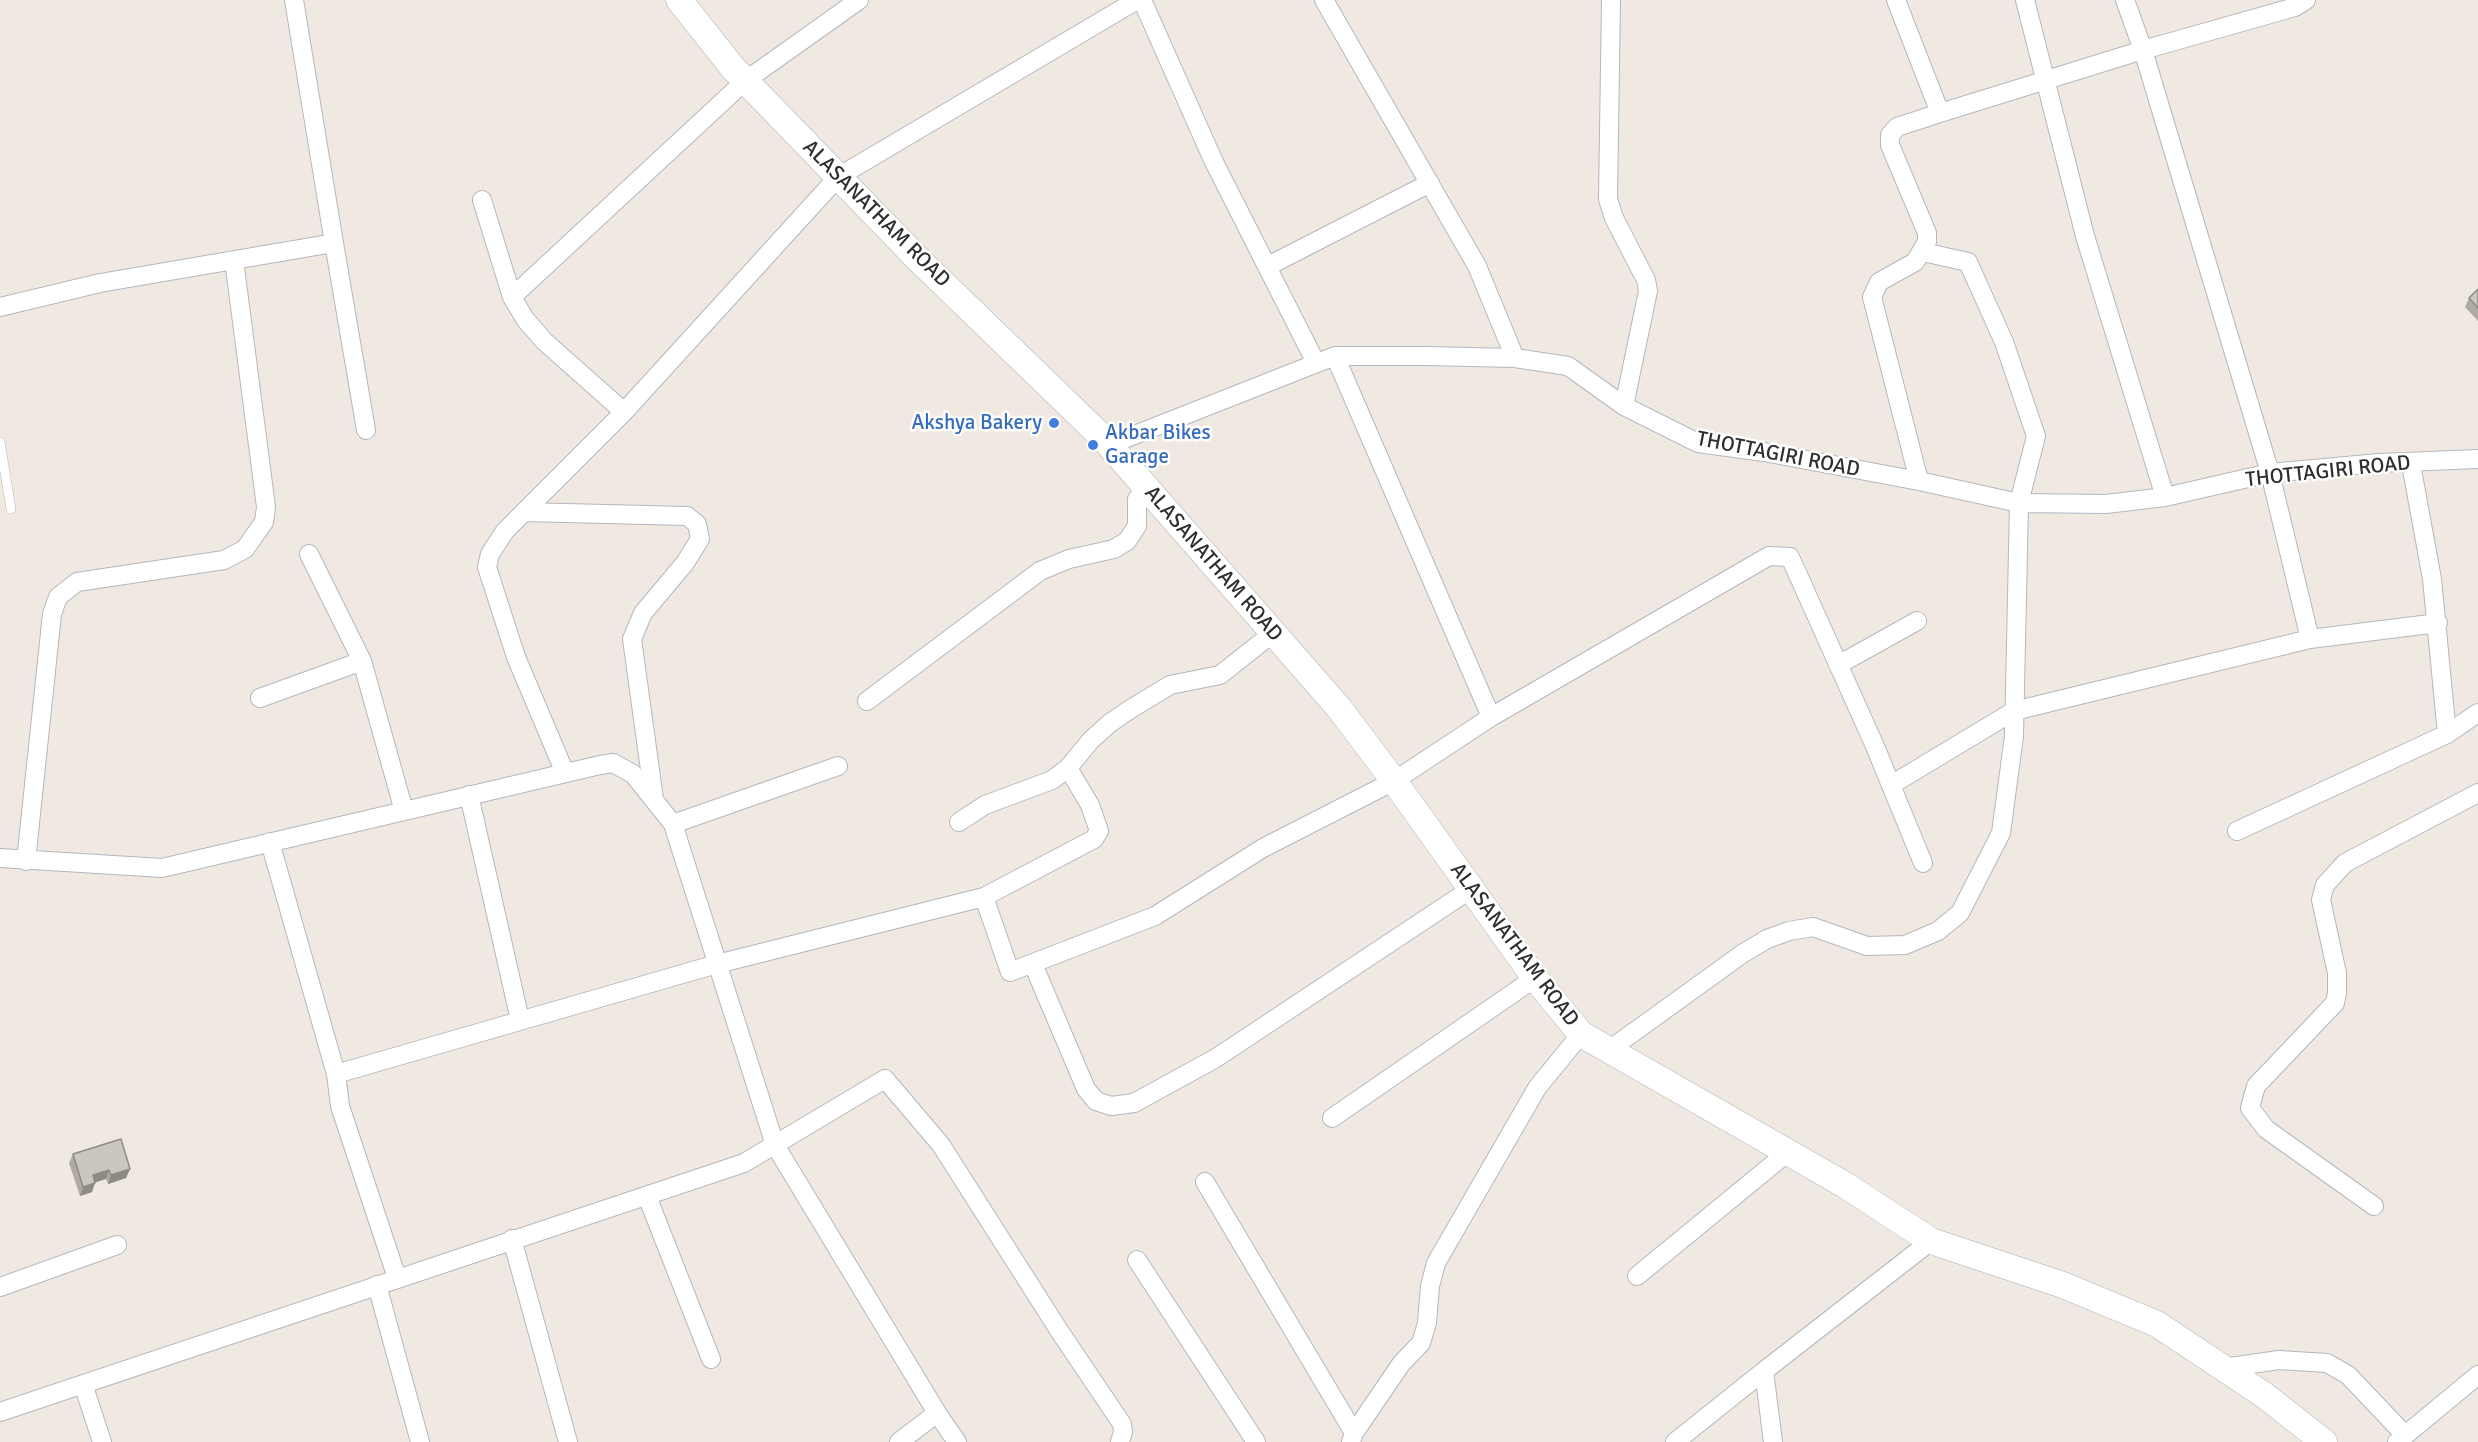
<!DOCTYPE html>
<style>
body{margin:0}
canvas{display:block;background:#efe9e1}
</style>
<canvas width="2478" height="1442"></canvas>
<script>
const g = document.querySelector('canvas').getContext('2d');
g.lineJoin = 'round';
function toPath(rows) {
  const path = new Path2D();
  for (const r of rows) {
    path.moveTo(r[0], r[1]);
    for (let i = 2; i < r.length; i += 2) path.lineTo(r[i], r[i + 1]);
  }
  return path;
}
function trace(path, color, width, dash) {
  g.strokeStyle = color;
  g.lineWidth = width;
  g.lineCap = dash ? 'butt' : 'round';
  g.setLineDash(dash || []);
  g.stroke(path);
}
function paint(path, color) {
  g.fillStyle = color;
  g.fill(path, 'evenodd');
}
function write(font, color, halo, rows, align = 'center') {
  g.font = font + ' Signika,sans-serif';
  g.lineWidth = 5;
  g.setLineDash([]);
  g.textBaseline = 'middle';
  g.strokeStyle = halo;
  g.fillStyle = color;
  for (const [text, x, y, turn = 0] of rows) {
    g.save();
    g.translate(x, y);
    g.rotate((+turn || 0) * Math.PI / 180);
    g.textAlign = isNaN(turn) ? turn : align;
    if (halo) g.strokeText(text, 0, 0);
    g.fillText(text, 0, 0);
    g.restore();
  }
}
const lane = toPath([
 [0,442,11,509]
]);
const street = toPath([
 [1142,0,1214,162,1316,363],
 [1324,0,1477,266,1515,358],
 [1611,0,1608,199,1614,218,1646,280,1648,291,1624,406],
 [1896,0,1940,113,2143,50,2125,0],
 [2025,0,2085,236,2165,497],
 [2306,0,2295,7,2143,50,2270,473,2310,639],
 [482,200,512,297,525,319,544,341,624,412],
 [334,243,366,430],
 [1268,266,1430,183],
 [512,297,745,81,859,0],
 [0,307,100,283,334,243,294,0],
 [1335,356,1491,717],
 [1109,445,1335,356,1426,356,1515,358,1568,366,1624,406,1698,443,1764,452,1919,481,2019,503,2106,504,2165,497,2270,473,2379,463,2478,459],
 [2411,464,2432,579,2447,734],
 [1919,481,1872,297,1879,282,1915,262,1927,242,1927,233,1890,145,1890,135,1897,127,1940,113],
 [524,512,687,516,697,524,700,539,685,563,643,613,632,639,654,799],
 [309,554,362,661,404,811],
 [1838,665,1917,621],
 [260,698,362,661],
 [867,701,1040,571,1069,559,1114,549,1127,541,1137,526,1137,499,1146,488],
 [565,773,516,657,487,567,490,554,505,531,624,412,838,177,1137,0],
 [1891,785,2014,711,2310,639,2438,623],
 [469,795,520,1020],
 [959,822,985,805,1052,780,1068,768,1091,740,1110,723,1129,710,1170,685,1220,675,1273,633],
 [673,824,838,766],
 [2237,831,2447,734,2478,713],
 [270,842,336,1074],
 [0,858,162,868,600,765,613,763,633,774,673,824,775,1145,937,1413],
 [26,861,52,614,58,597,77,582,224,560,245,549,264,522,266,507,234,260],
 [984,897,1094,839,1099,831,1090,805,1068,768],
 [1033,964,1086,1089,1096,1101,1111,1106,1134,1103,1216,1058,1471,889],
 [1609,1050,1742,954,1767,939,1789,931,1813,927,1867,946,1905,945,1938,931,1960,913,2001,833,2014,736,2019,503,2036,436,2004,342,1968,262,1923,252],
 [1332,1118,1535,978],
 [1205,1182,1354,1433],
 [647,1196,711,1359],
 [2374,1206,2266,1129,2250,1108,2256,1086,2335,1003,2337,993,2337,973,2321,900,2325,885,2345,863,2478,793],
 [512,1239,568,1442],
 [1137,1260,1256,1442],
 [1637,1276,1788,1152],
 [397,1278,340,1106,336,1074,717,964,984,897,1010,972,1155,916,1263,848,1394,781,1491,717,1769,556,1790,557,1874,744,1923,863],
 [377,1285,420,1442],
 [0,1287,117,1245],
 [2223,1368,2279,1360,2327,1363,2348,1375,2405,1435],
 [83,1384,102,1442],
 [0,1412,744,1163,885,1079,941,1145,1060,1332,1122,1424,1123,1432,1120,1442],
 [899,1442,937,1413,957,1442],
 [1351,1442,1354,1433,1401,1364,1421,1343,1427,1323,1430,1286,1436,1263,1537,1088,1581,1034],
 [1675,1442,1764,1371],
 [1773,1442,1764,1371,1931,1241],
 [2397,1442,2478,1375]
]);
const secondary = toPath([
 [679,0,733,68,918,259,1103,438,1339,708,1394,781,1535,978,1581,1034,1845,1185,1931,1241,2063,1285,2157,1324,2264,1395,2324,1442]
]);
trace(lane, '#b4b7c1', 10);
trace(street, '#b4b7c1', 20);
trace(secondary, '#b4b7c1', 27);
trace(lane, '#fff', 9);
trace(street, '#fff', 18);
trace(secondary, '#fff', 26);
paint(toPath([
 [2478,289,2478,321,2465,307,2469,298],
 [73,1154,130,1169,126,1178,108,1184,106,1179,95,1182,92,1192,80,1196,69,1163]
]), '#afaba4');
paint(toPath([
 [130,1169,126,1178,108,1184,111,1175],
 [109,1170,106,1179,90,1184,93,1175],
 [95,1183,92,1192,80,1196,83,1187]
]), '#8e8b86');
const building = toPath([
 [2478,289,2478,308,2469,298,2478,289],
 [121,1139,130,1169,111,1175,109,1170,93,1175,95,1183,83,1187,73,1154,121,1139]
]);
paint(building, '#cbc7bf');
trace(building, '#8e8b86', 1.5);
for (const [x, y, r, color] of [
 [1054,423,6,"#3f7fe0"],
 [1093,445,6,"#3f7fe0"]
]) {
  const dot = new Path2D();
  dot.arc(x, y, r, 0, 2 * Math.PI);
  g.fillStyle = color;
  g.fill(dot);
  trace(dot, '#fff', 2);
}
write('21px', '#2e2e2e', '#fff', [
 ["ALASANATHAM ROAD",876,214,45],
 ["THOTTAGIRI ROAD",1778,455,11],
 ["THOTTAGIRI ROAD",2328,472,-6],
 ["ALASANATHAM ROAD",1213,564,49],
 ["ALASANATHAM ROAD",1514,945,53]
]);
write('21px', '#366cbe', '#fff', [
 ["Akshya Bakery",1042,423],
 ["Akbar Bikes",1105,433,"left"],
 ["Garage",1105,457,"left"]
], 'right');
</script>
